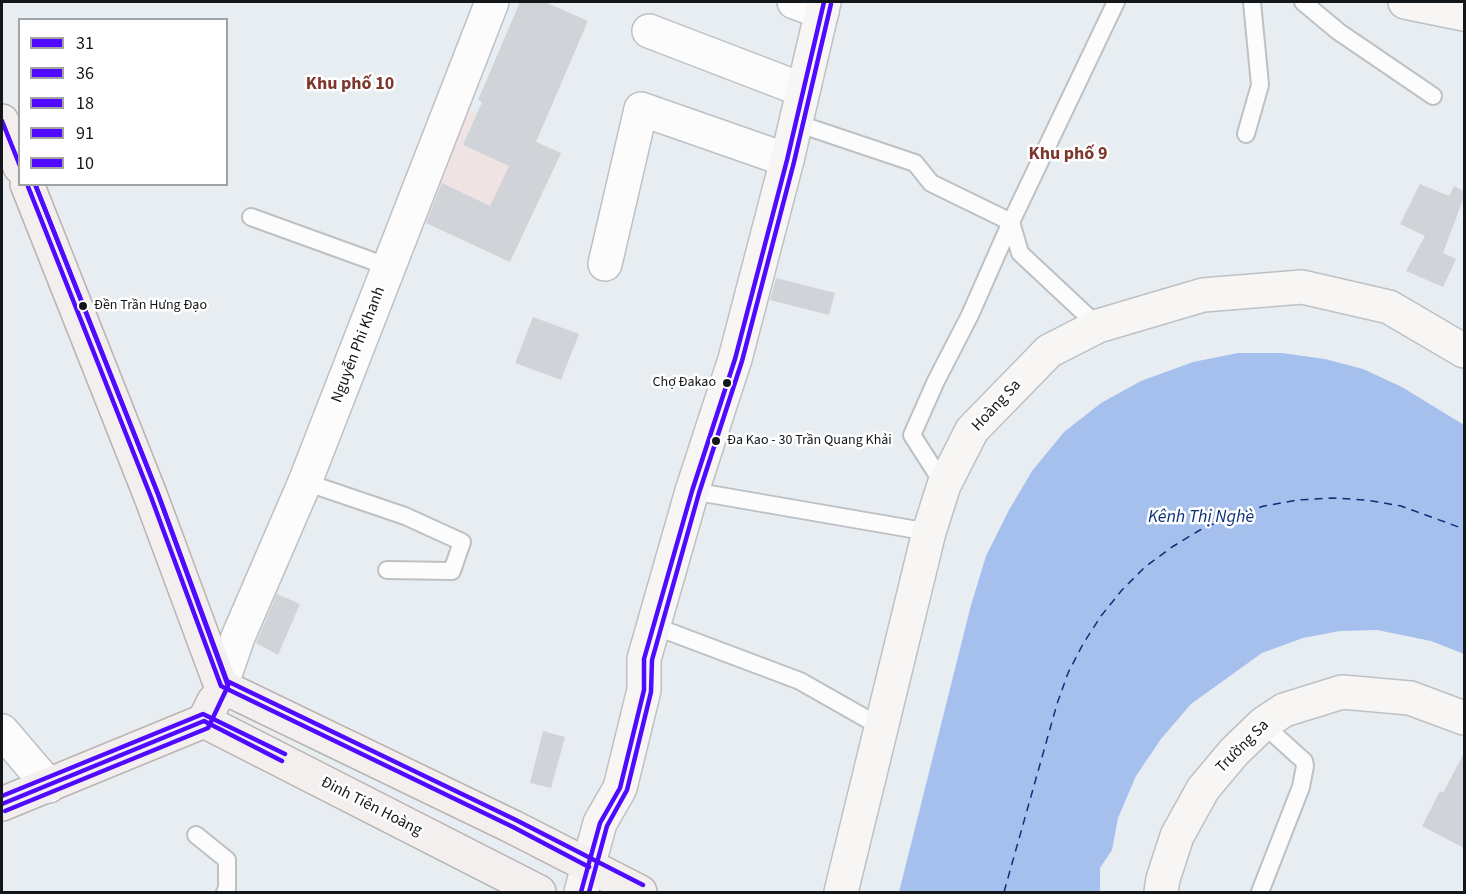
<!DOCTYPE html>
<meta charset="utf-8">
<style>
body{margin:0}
#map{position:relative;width:1466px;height:894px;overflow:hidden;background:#e8edf2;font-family:"Source Sans 3",sans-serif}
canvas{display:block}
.frame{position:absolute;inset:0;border:3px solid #14171a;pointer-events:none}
.legend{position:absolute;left:18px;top:18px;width:210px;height:168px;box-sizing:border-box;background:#fff;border:2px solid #a1a2a3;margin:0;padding:8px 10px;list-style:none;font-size:18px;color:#14171a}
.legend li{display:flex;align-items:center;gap:12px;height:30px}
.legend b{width:30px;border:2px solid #a1a2a3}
</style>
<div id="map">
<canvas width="1466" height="894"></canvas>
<div class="frame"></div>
<ul class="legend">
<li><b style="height:8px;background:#4f0aff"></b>31</li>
<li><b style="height:8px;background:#4f0aff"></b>36</li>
<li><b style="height:8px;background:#4f0aff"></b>18</li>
<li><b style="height:8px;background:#4f0aff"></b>91</li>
<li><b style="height:8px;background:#4f0aff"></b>10</li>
</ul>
</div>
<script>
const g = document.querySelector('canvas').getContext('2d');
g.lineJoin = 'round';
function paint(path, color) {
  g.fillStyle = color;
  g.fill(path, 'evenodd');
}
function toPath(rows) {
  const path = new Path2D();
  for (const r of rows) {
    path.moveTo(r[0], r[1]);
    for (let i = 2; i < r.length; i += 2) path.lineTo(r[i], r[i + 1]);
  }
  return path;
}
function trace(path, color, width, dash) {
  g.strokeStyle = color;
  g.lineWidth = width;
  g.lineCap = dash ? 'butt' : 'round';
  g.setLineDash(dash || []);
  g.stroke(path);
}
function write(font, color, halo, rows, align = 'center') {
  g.font = font + ' "Source Sans 3",sans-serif';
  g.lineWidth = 5;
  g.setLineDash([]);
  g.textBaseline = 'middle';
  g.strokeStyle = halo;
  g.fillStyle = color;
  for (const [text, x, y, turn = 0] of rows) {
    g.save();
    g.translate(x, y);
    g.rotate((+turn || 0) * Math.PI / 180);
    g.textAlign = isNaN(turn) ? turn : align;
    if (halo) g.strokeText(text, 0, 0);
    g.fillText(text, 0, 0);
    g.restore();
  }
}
paint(toPath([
 [466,109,561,153,510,262,421,220]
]), '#efe3e3');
paint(toPath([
 [1238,353,1282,353,1325,359,1363,369,1402,387,1464,425,1464,654,1431,641,1377,630,1340,631,1303,638,1262,653,1191,704,1161,739,1136,776,1118,818,1112,850,1100,868,1100,892,899,892,971,605,986,556,1009,510,1032,471,1064,432,1101,403,1141,381,1193,362]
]), '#a6c0ee');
trace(toPath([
 [1004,892,1057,704,1068,673,1083,644,1101,616,1122,590,1145,567,1172,547,1200,530,1231,516,1264,506,1298,500,1332,498,1366,500,1401,506,1464,529]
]), '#0a3079', 1.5, [8, 6]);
paint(toPath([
 [520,2,545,2,588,21,536,142,561,153,510,262,426,223,442,183,490,206,509,166,463,145,482,102,478,100],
 [1420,184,1449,196,1454,186,1464,191,1464,197,1443,253,1456,259,1443,287,1406,271,1425,236,1400,224],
 [776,278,835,293,829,315,770,300],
 [533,317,579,334,561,380,515,363],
 [277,594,300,604,278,655,256,643],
 [543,731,565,737,551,788,530,783],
 [1464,753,1464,848,1422,826,1440,791,1443,793]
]), '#d0d3d7');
const lane = toPath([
 [1303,2,1339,32,1433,96],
 [796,123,915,163,931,183,1011,222,970,315,936,381,912,435,944,485],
 [1246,134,1260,85,1252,2],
 [251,217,389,267],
 [1098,326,1020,253,1011,222,1116,2],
 [305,482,405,516,462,542,452,571,387,570],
 [692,491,929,532],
 [654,626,800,681,881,727],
 [196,835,227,860,227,891,225,892],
 [1260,892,1301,787,1305,766,1304,761,1296,754,1263,724]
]);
const street = toPath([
 [794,2,822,12],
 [649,31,803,90],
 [605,264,641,109,787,160],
 [221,686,238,637,305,482,492,2],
 [2,731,49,786]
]);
const secondary = toPath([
 [1405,2,1464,14],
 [581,892,600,823,620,788,644,690,644,659,692,491,735,359,787,160,824,2],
 [841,892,929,532,944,485,972,430,1049,351,1098,326,1203,295,1302,287,1389,307,1464,351],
 [1161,892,1163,879,1177,836,1203,789,1234,752,1263,724,1284,710,1342,692,1410,698,1464,718]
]);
const primary = toPath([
 [2,121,20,167],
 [27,184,151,497,221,686],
 [221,686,513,827,640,892],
 [204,721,539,892],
 [2,804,204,721,214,701]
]);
trace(lane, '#bdc1c4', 20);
trace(street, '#bdc1c4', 36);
trace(secondary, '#bdc1c4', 36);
trace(primary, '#bab3b2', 36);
trace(lane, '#fcfcfd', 16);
trace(street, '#fcfcfd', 33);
trace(secondary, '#f7f6f5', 33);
trace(primary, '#f3efee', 33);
trace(toPath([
 [581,892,600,823,620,788,644,690,644,659,692,491,735,359,787,160,824,2]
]), '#4f0aff', 4.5);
trace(toPath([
 [589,892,607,826,627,790,651,692,652,660,699,493,742,361,794,162,831,4]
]), '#4f0aff', 4.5);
trace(toPath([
 [35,184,158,494,227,681,516,820,643,885],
 [2,796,203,714,285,754]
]), '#4f0aff', 4.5);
trace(toPath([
 [2,121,20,166],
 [27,184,151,497,221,686,513,827,589,867],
 [2,804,204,721,282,761]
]), '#4f0aff', 4.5);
trace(toPath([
 [5,811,208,728,228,686,158,494,35,184]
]), '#4f0aff', 4.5);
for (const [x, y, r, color] of [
 [83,306,5,"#14171a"],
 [727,383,5,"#14171a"],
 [716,441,5,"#14171a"]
]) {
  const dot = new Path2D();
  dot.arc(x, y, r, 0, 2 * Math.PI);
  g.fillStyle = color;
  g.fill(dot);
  trace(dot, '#fff', 2);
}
write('14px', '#14171a', '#fff', [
 ["Đền Trần Hưng Đạo",94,306],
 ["Chợ Đakao",716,383,"right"],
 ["Đa Kao - 30 Trần Quang Khải",727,441]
], 'left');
write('16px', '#14171a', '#fff', [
 ["Nguyễn Phi Khanh",359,345,-69],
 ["Hoàng Sa",997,406,-47],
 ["Trường Sa",1243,747,-45],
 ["Đinh Tiên Hoàng",371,807,27]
]);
write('bold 18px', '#7d372c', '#fff', [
 ["Khu phố 10",350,85],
 ["Khu phố 9",1068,155]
]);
write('italic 18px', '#0a3079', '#fff', [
 ["Kênh Thị Nghè",1201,518]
]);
</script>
